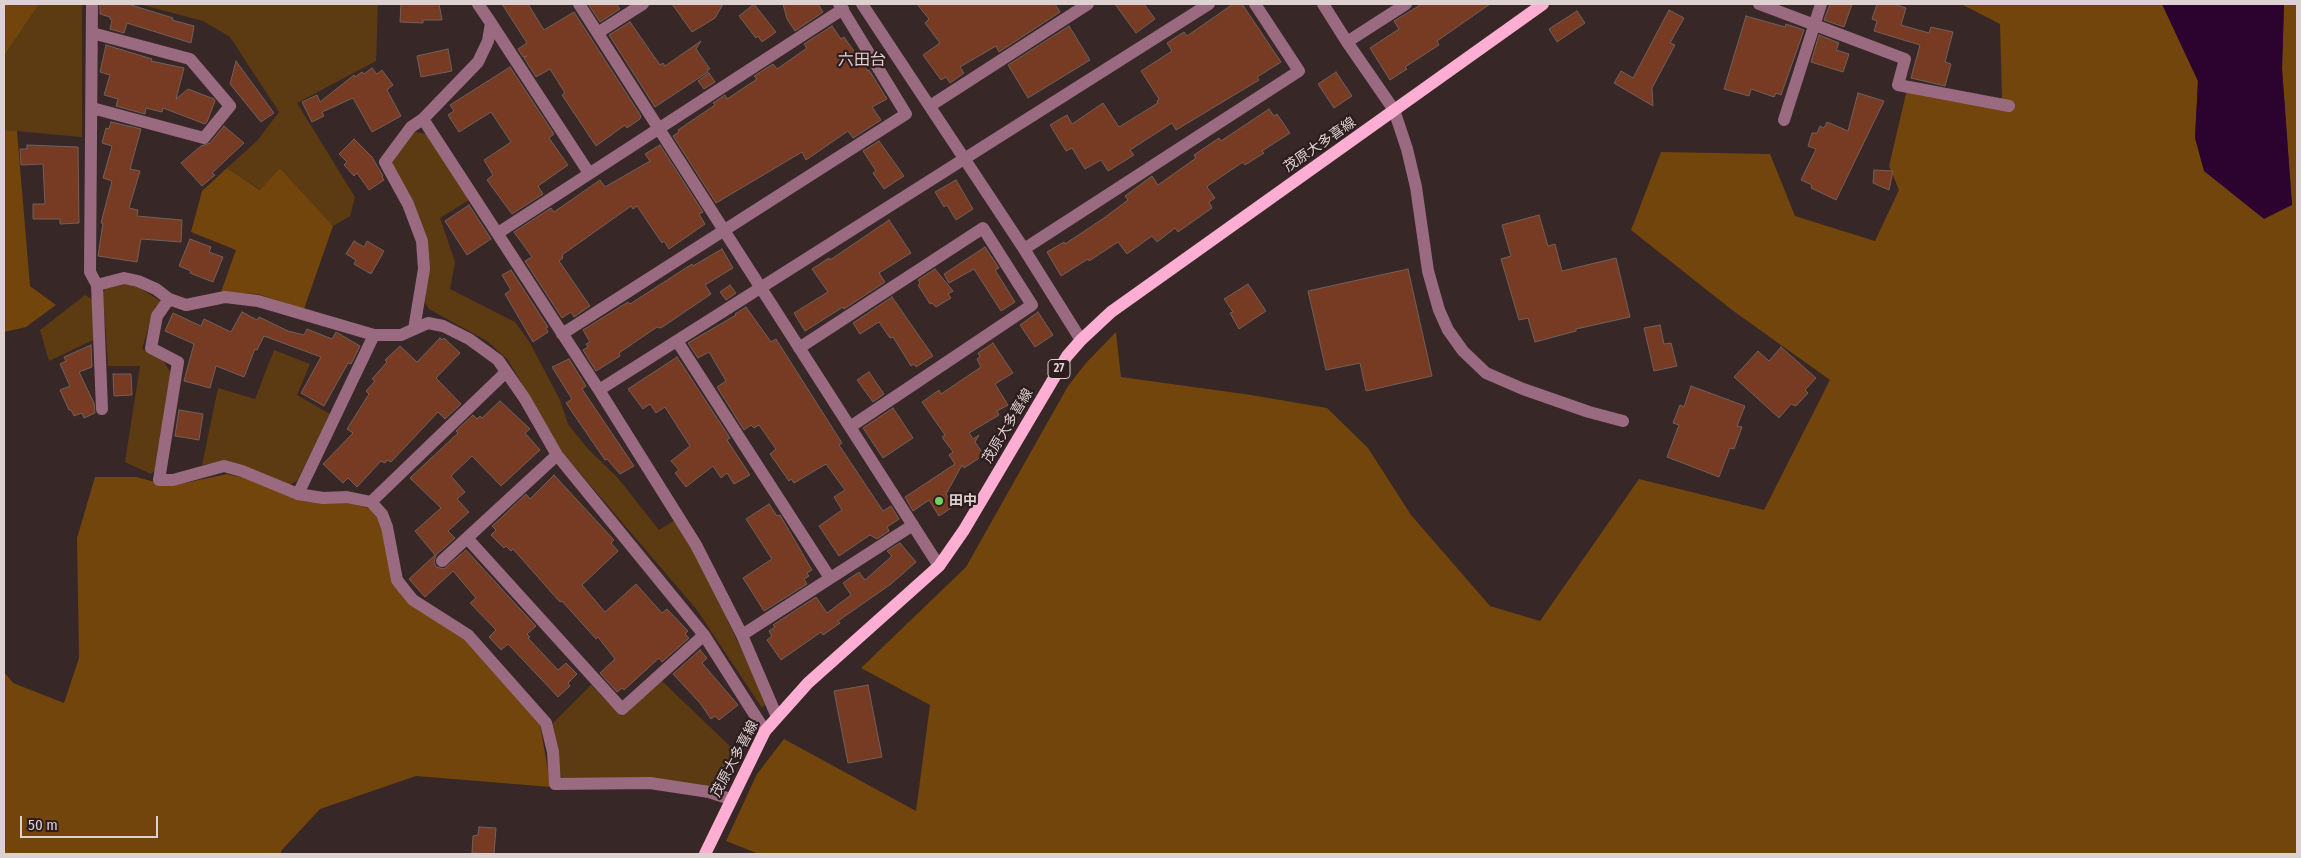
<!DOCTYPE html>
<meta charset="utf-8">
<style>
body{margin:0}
#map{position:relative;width:2301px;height:858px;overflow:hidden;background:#372727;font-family:"Fira Sans Condensed",sans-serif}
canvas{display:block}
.frame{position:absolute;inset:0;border:5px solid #ddd1d1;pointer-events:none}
.scale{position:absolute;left:20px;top:816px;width:138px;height:22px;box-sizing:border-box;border:2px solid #ddd1d1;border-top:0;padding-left:6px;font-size:15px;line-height:18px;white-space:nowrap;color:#ddd1d1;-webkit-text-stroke:4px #2d1d1e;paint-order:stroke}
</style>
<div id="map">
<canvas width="2301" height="858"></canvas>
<div class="frame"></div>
<div class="scale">50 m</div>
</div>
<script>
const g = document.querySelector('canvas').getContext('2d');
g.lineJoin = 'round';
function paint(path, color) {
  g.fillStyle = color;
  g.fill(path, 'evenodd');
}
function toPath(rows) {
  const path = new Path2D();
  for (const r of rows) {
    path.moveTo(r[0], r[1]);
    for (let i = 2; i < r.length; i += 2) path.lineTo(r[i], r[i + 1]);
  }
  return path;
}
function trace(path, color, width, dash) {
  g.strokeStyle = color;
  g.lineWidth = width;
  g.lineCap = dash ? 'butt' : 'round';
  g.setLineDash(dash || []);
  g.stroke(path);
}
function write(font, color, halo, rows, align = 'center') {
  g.font = font + ' "Fira Sans Condensed","Noto Sans JP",sans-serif';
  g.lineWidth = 4.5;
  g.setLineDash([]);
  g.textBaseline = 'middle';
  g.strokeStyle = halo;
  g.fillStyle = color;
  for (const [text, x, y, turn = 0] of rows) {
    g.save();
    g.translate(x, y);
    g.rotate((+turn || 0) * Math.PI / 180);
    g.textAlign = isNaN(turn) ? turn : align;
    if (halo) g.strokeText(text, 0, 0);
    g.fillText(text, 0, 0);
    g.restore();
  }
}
paint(toPath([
 [39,4,82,4,82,137,4,130,4,56],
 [139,4,378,4,376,61,297,103,355,197,350,216,333,226,280,168,261,190,227,168,257,141,279,112,230,37,203,21],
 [415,132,427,134,469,200,440,218,455,262,450,289,515,322,530,343,560,400,568,424,587,448,618,478,659,530,675,520,693,550,767,702,762,708,697,610,563,453,508,360,487,341,429,309,425,303,428,265,390,164],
 [122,283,136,286,162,302,155,307,142,349,161,357,171,373,155,470,151,474,125,462,140,366,108,366,103,293,107,286],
 [85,295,93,300,95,339,49,361,40,330],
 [274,350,310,364,297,395,330,414,297,481,288,486,222,462,202,465,218,388,255,399],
 [662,681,736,752,716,790,562,779,551,725,591,685,621,716]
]), '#5d3b12');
paint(toPath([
 [4,4,39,4,4,56],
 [1961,4,2162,4,2198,81,2195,138,2292,205,2282,69,2284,4,2297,4,2297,854,759,854,726,841,757,774,784,739,916,811,930,705,861,668,966,567,1068,386,1086,363,1116,332,1121,377,1251,395,1327,408,1368,448,1411,515,1490,606,1540,621,1639,479,1764,510,1830,380,1732,310,1631,230,1661,152,1770,154,1795,216,1875,241,1899,190,1889,166,1909,81,1996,99,2002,98,2000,24],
 [4,130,17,131,30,286,56,305,26,327,4,332],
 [227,168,260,190,280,168,333,226,304,309,258,294,221,292,236,250,191,232,202,191],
 [227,474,352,503,370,509,380,522,396,588,460,635,540,725,551,787,416,776,320,809,281,851,281,854,4,854,4,672,13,683,64,703,79,658,77,538,95,477,136,477,171,486]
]), '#72450c');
paint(toPath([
 [2162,4,2284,4,2282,69,2292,205,2264,219,2204,171,2195,138,2198,81]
]), '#2c032f');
const building = toPath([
 [100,4,128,4,173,18,172,20,194,26,191,43,127,23,124,33,110,29,112,20,110,19,110,17,100,14,100,4],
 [401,4,439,4,442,20,423,20,423,23,400,22,401,4],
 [502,4,528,4,544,30,574,12,641,116,640,119,627,128,625,125,596,146,562,95,565,93,550,69,536,77,524,58,527,56,523,57,518,49,527,43,502,4],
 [588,4,616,4,620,9,600,22,588,4],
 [672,4,723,4,715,18,692,32,672,4],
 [754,4,776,32,762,42,758,36,756,38,739,16,754,4],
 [783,4,818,4,823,12,795,31,787,19,783,4],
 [917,4,1055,4,1060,12,999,52,996,46,960,67,964,73,950,83,946,77,941,80,923,55,940,43,925,23,929,19,917,4],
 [1115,4,1144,4,1155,19,1136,33,1115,4],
 [1233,4,1242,4,1281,62,1257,77,1259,80,1176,130,1172,123,1130,150,1134,155,1108,171,1101,160,1085,169,1072,148,1066,151,1050,125,1067,115,1072,124,1103,103,1119,127,1158,103,1157,101,1159,99,1141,71,1172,51,1167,43,1184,32,1187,36,1233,4],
 [1422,4,1490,4,1437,41,1439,45,1405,67,1407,69,1390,80,1370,48,1399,29,1394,21,1422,4],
 [1830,4,1852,4,1844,27,1824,20,1830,4],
 [1877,4,1893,4,1906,8,1901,25,1929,33,1931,27,1953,32,1945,62,1951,64,1945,86,1911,78,1920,45,1874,31,1877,21,1872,19,1877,4],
 [1669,10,1684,18,1670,43,1675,45,1652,88,1653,106,1614,83,1621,71,1633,78,1669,10],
 [1577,11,1585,23,1557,42,1549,29,1577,11],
 [1746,16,1785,27,1786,24,1804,30,1781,95,1776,93,1774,97,1751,89,1749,96,1724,89,1746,16],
 [630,22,660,65,663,63,665,66,701,41,696,49,710,69,707,70,708,72,655,107,609,35,630,22],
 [832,26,841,39,844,37,868,71,869,70,887,99,872,107,881,120,853,138,848,131,806,160,802,152,716,203,673,136,679,132,678,130,715,105,713,103,725,95,727,99,757,79,754,76,773,64,777,69,807,48,804,44,832,26],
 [1069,26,1090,60,1028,98,1008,65,1069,26],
 [1819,35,1839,43,1836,50,1849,54,1843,72,1811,62,1819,35],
 [106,45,152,59,151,61,184,68,176,99,188,89,214,99,215,101,207,122,205,124,163,108,162,112,146,108,145,114,116,106,118,99,104,95,110,75,100,72,106,45],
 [448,49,452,71,421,77,417,56,448,49],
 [236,61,274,113,261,122,230,84,236,61],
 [510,67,554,134,549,138,568,165,538,186,543,194,512,214,487,180,493,175,484,160,511,142,491,112,459,132,448,115,454,111,450,105,510,67],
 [372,68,377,74,382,70,393,85,387,90,401,116,372,132,353,98,322,112,324,116,312,122,302,102,317,95,320,102,354,75,355,77,362,72,364,74,372,68],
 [1336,72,1352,96,1334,108,1318,84,1336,72],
 [709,73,715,82,704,89,698,81,709,73],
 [1858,93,1884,101,1836,200,1811,188,1812,185,1801,180,1816,149,1808,146,1812,133,1817,133,1820,126,1824,128,1827,122,1848,131,1858,93],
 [1269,109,1274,116,1277,114,1290,133,1262,151,1264,153,1245,165,1243,162,1209,185,1207,187,1215,198,1209,202,1212,208,1178,232,1175,228,1157,242,1152,236,1127,254,1118,242,1089,261,1088,259,1061,276,1047,252,1064,242,1065,244,1104,218,1128,200,1125,196,1152,176,1158,185,1196,158,1194,155,1219,138,1221,141,1269,109],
 [111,122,141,129,130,169,140,171,129,208,138,210,137,216,182,220,181,242,141,239,137,262,98,256,103,223,101,223,112,181,103,178,112,146,102,143,106,128,109,129,111,122],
 [224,126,244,143,212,173,215,175,202,186,181,163,201,146,210,143,224,126],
 [354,139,372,157,383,176,382,177,384,180,369,190,357,173,354,176,344,165,347,162,339,154,354,139],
 [879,141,904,176,884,189,873,173,876,171,863,151,879,141],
 [27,145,78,147,79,223,60,224,60,219,33,219,33,204,45,204,43,164,21,165,20,149,27,149,27,145],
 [660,145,703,212,699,214,705,224,669,249,664,241,662,243,637,206,633,209,631,206,562,255,563,258,559,261,590,306,574,317,571,312,562,318,525,261,532,257,514,232,551,208,554,212,600,180,605,187,650,161,645,154,660,145],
 [1874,170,1893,171,1889,190,1873,183,1874,170],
 [956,180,973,209,956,220,947,205,944,207,935,192,956,180],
 [469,205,491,239,467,255,445,221,469,205],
 [1539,215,1548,246,1555,244,1562,271,1616,258,1630,317,1576,329,1576,331,1535,342,1528,318,1519,320,1501,259,1511,256,1502,225,1539,215],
 [889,220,911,253,879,273,885,282,844,309,843,307,805,331,794,313,828,292,812,269,829,258,830,260,889,220],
 [190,239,211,247,209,252,223,257,213,282,190,273,191,271,179,266,190,239],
 [354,241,364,247,367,241,384,251,371,274,354,264,356,260,346,254,354,241],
 [985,247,999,268,995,270,1015,302,1001,311,974,269,949,283,944,274,985,247],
 [722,249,733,268,705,285,711,294,661,328,657,327,619,353,620,356,596,371,583,350,588,347,586,344,590,342,583,330,628,302,630,304,692,264,693,266,722,249],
 [935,269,953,291,948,294,951,298,936,307,932,303,930,304,918,285,920,283,918,280,935,269],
 [1408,269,1432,376,1366,391,1360,363,1326,370,1308,291,1408,269],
 [511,270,548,327,546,328,548,332,533,342,505,294,511,290,502,275,511,270],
 [1248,284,1266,311,1239,329,1230,313,1233,312,1224,299,1248,284],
 [730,285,736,293,726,300,720,292,730,285],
 [892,297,933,356,916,367,914,364,911,366,893,337,890,338,879,322,860,334,853,323,892,297],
 [746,307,771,342,776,339,842,443,839,445,883,511,891,506,899,519,887,527,889,531,877,539,870,535,839,556,819,526,842,510,834,497,845,490,826,464,794,483,791,479,789,481,770,454,776,449,759,425,754,428,751,425,744,430,717,387,726,381,709,352,698,358,688,343,736,315,735,314,746,307],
 [242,312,257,320,259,317,288,331,304,335,307,329,332,339,336,332,360,346,351,364,348,363,324,406,301,393,321,357,264,336,257,350,255,349,244,377,216,366,210,388,184,381,194,344,165,331,173,313,201,326,204,319,231,332,242,312],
 [1038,312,1053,335,1035,347,1020,325,1038,312],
 [1660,325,1664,344,1671,343,1677,366,1654,371,1644,328,1660,325],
 [440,338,442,340,444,338,460,353,436,378,461,404,445,419,438,412,391,462,387,460,385,463,381,461,357,487,348,478,343,483,323,464,353,433,347,429,369,394,366,391,375,381,372,379,387,362,385,360,400,346,417,362,440,338],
 [993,343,1013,373,995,384,1008,405,997,411,999,415,969,433,973,439,979,435,975,442,984,455,964,468,962,465,946,494,954,506,939,516,929,500,913,511,905,497,955,464,949,455,953,452,942,437,945,435,922,402,939,390,941,394,981,367,977,359,980,357,978,353,993,343],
 [91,345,92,367,79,372,94,403,95,413,84,418,82,413,74,416,71,410,69,410,60,390,70,386,60,364,66,361,64,357,91,345],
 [1781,347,1816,378,1805,390,1808,393,1796,406,1791,404,1779,418,1734,377,1758,351,1769,361,1781,347],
 [677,357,730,438,727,440,750,475,734,484,727,473,721,478,713,466,686,487,675,473,679,470,671,461,690,446,665,407,656,413,650,404,643,409,628,389,677,357],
 [569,359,586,386,582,389,634,466,620,474,607,459,605,460,566,403,572,399,552,367,569,359],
 [869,372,884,394,873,402,857,380,869,372],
 [113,374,131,374,132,395,114,396,113,374],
 [1691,386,1745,406,1737,426,1742,427,1734,449,1730,448,1719,477,1667,457,1679,425,1673,423,1680,405,1684,407,1691,386],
 [500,401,530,429,525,433,540,450,501,486,472,456,451,476,465,492,457,499,469,512,448,531,455,538,436,555,434,562,436,567,444,569,466,550,520,609,536,626,527,634,530,637,528,638,558,670,566,663,577,674,568,683,570,686,558,697,508,644,501,650,489,637,496,630,470,603,476,598,453,571,425,597,409,579,435,555,415,531,441,508,410,478,458,433,456,431,473,415,477,419,480,416,482,418,500,401],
 [893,408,913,438,883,458,863,428,893,408],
 [179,410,203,414,199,440,175,436,179,410],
 [554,475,614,540,611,543,618,551,582,585,605,612,636,584,662,613,667,609,688,631,685,634,689,638,662,662,659,658,624,690,622,688,617,692,600,673,615,659,598,637,596,639,562,601,560,602,513,549,511,551,506,546,504,548,491,535,496,530,492,526,501,518,526,494,530,499,554,475],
 [769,504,777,516,780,515,812,570,807,573,809,576,804,579,807,584,764,611,743,578,772,559,746,519,769,504],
 [900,543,916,562,891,584,838,621,840,623,823,635,821,632,781,660,767,640,772,636,769,631,775,627,773,625,816,597,827,613,851,595,843,583,859,572,865,580,892,556,887,551,900,543],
 [700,650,707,658,702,663,738,705,719,720,715,716,711,719,700,703,673,674,700,650],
 [868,685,882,757,848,763,834,691,868,685],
 [479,827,496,828,494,854,472,853,473,836,478,835,479,827]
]);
paint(building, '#773b24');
trace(building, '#726059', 1);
trace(toPath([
 [92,4,90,272,97,285,124,278,138,281,156,289,169,299,186,305,225,297,258,301,374,335,401,335,428,323,443,326,469,339,498,360,525,399,557,455,704,635,765,731],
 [478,4,491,23,488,41,478,62,423,119,599,390,696,545,742,635,777,717],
 [579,4,939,566],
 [862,4,1024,249,1081,340],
 [1323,4,1347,42,1394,110,1407,149,1416,187,1428,271,1439,310,1448,330,1463,351,1486,373,1523,389,1589,412,1623,421],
 [1759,4,1905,59,1898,85,2009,106],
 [491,23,589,173],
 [599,32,643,4],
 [92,33,190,59,230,106,204,138,92,108],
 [1347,42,1406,4],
 [930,106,1088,4],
 [1784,120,1821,4],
 [498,233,843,9],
 [1024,249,1299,71,1255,4],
 [97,285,102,409],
 [169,299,157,316,151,348,178,362,159,480,173,480,224,466,242,471,298,494,323,498,347,497,371,502,382,514,387,527,397,580,404,589,413,600,468,635,546,723,553,752,555,784,650,783,709,792,730,799],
 [414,329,424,269,422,241,408,204,385,162,411,127,423,119],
 [562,334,906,114,839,4],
 [677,341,830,578],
 [799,348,983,228,1032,305,850,427],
 [599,390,1209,4],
 [298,494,374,335],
 [371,502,505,373],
 [467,538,622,709,704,635],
 [442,561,557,455],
 [742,635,913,525]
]), '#9a6a80', 12);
trace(toPath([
 [705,854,765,731,808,683,939,566,964,530,1067,356,1081,340,1111,312,1543,4]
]), '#feaed2', 12);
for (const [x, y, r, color] of [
 [939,501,5,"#6dd361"]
]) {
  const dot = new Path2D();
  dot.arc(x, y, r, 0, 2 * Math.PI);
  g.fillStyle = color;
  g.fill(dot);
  trace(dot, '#2d1d1e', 2);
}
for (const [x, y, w] of [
 [1059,369,22]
]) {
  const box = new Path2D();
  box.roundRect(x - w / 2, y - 9.5, w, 19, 4);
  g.fillStyle = '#2d1d1e';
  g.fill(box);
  trace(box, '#ddd1d1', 1);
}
write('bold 12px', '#ddd1d1', null, [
 ["27",1059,369]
]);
write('14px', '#ddd1d1', '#2d1d1e', [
 ["茂原大多喜線",1320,145,-35],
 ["茂原大多喜線",1008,426,-59],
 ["茂原大多喜線",735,759,-62]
]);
write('bold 14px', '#ddd1d1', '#2d1d1e', [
 ["田中",949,501]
], 'left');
write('16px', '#e4cece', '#2d1d1e', [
 ["六田台",862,61]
]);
</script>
